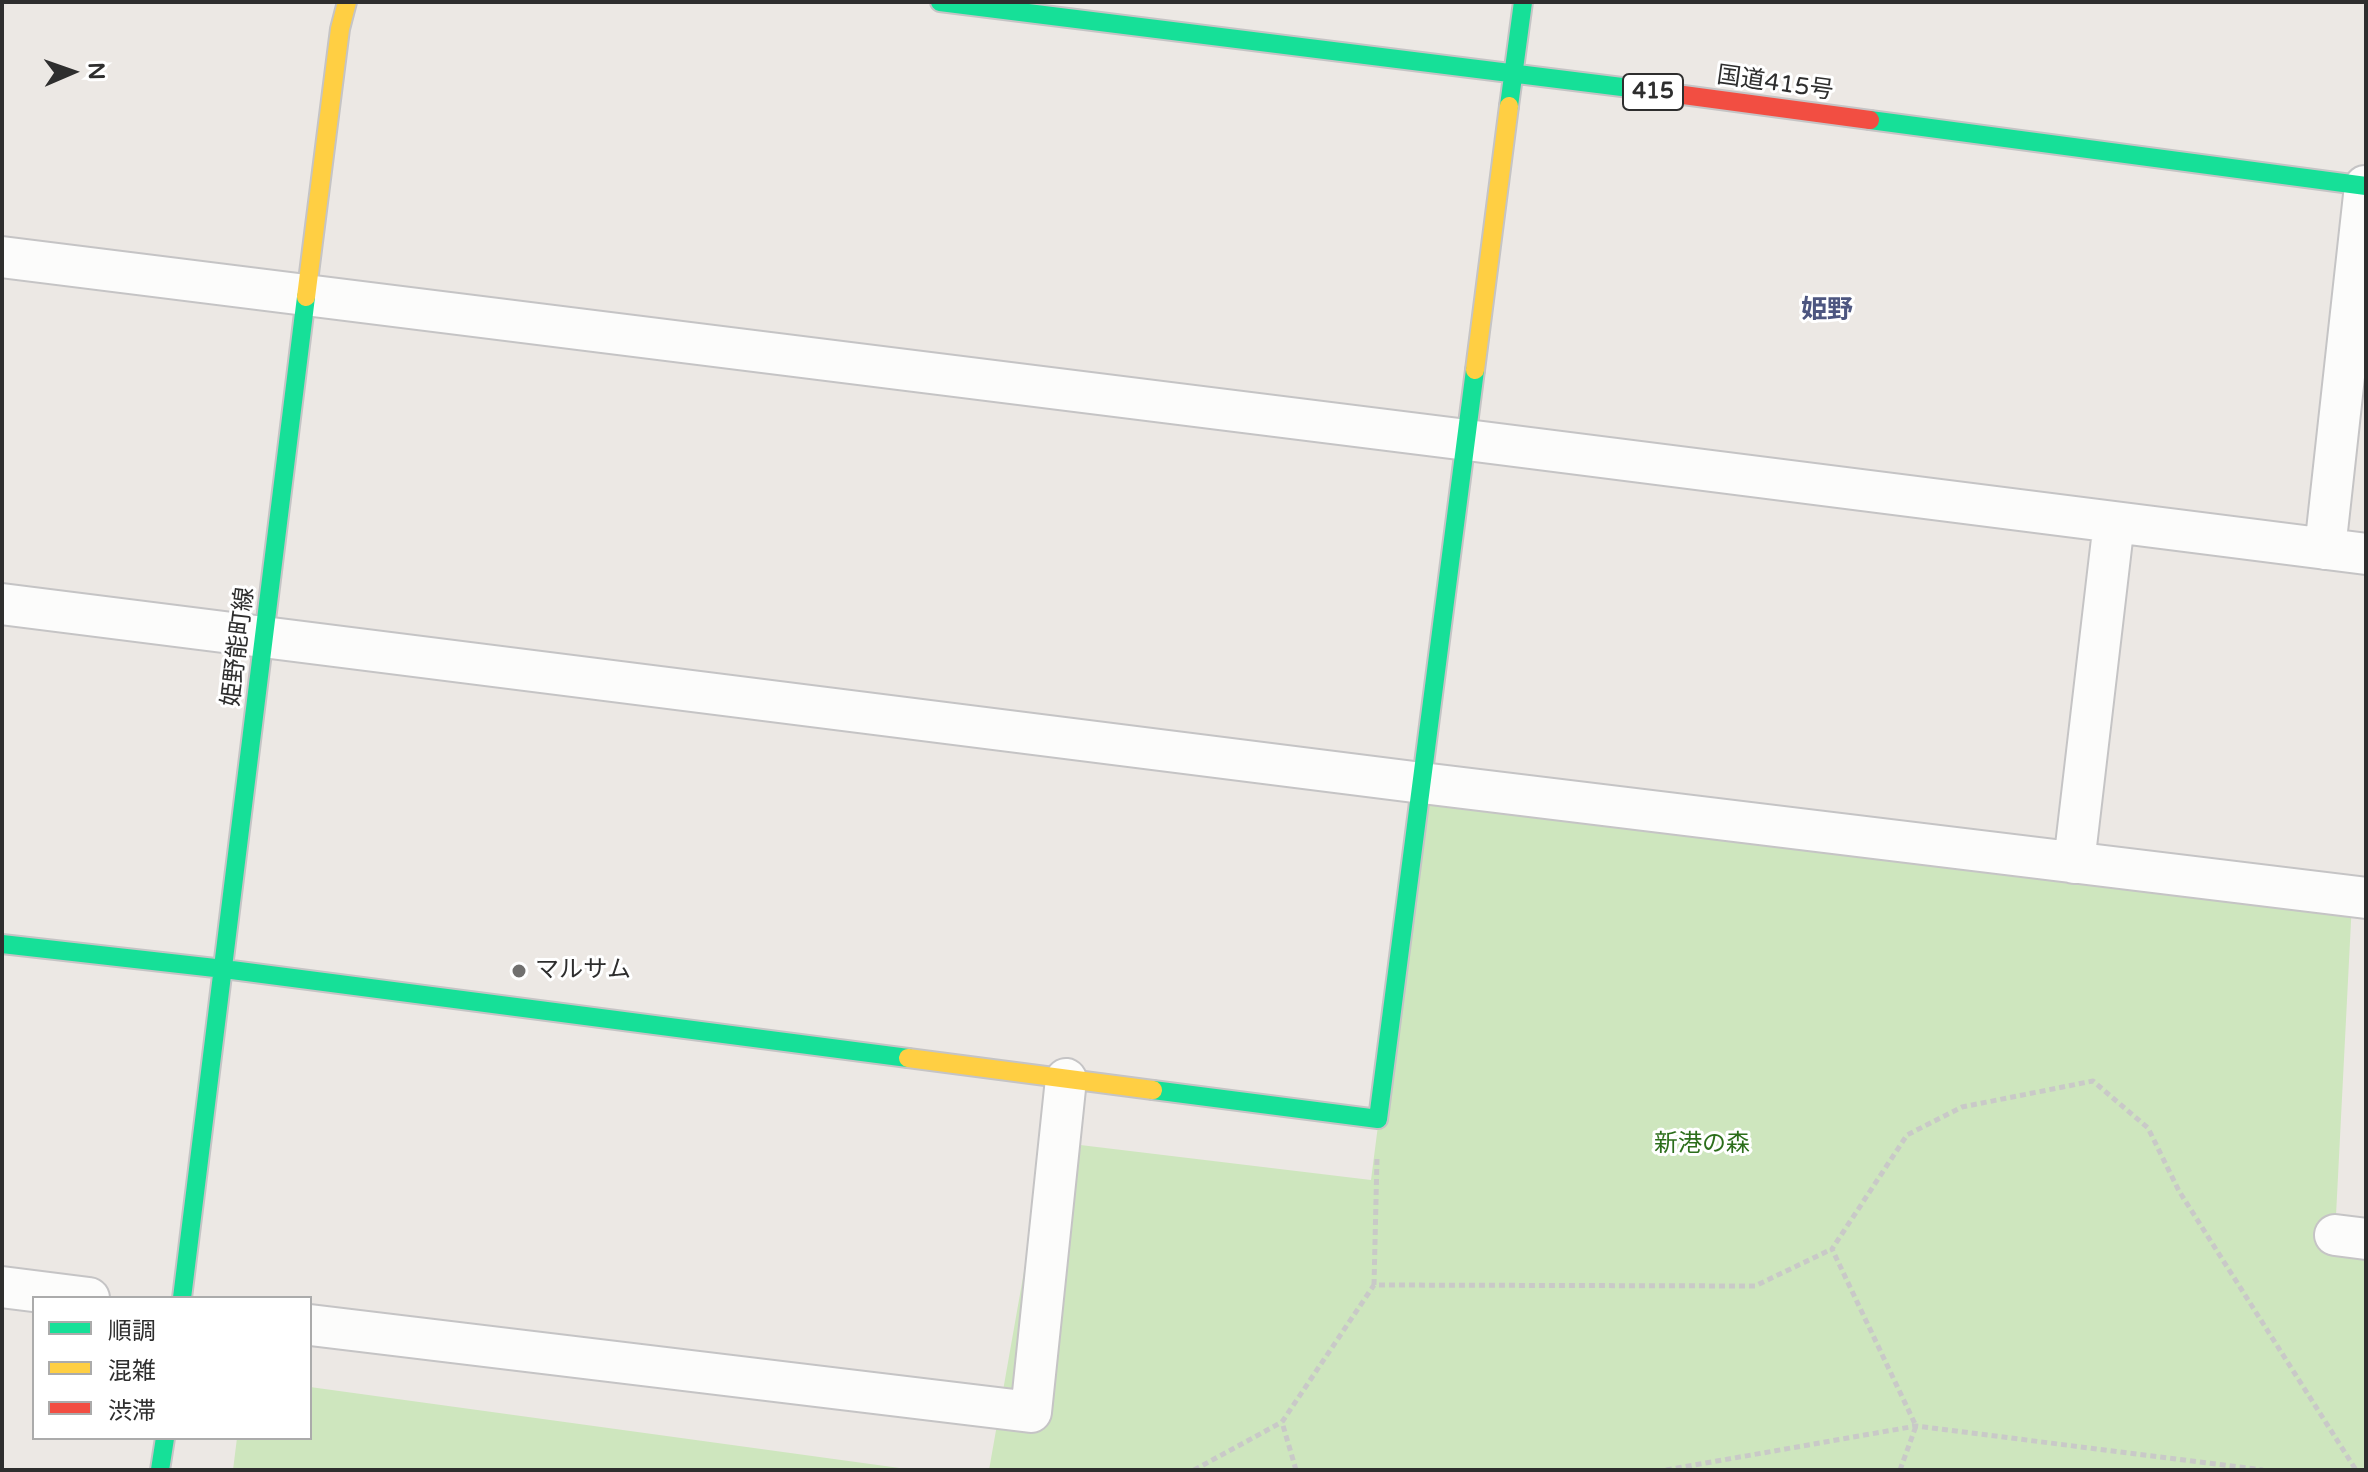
<!DOCTYPE html>
<meta charset="utf-8">
<style>
body{margin:0}
#map{position:relative;width:2368px;height:1472px;overflow:hidden;background:#ece8e4;font-family:"Varela Round","Noto Sans JP",sans-serif}
canvas{display:block}
.frame{position:absolute;inset:0;border:4px solid #2e2e2e;pointer-events:none}
.legend{position:absolute;left:32px;top:1296px;width:280px;height:144px;box-sizing:border-box;background:#fff;border:2px solid #ababab;margin:0;padding:10px 14px;list-style:none;font-size:24px;color:#2e2e2e}
.legend li{display:flex;align-items:center;gap:16px;height:40px}
.legend b{width:40px;border:2px solid #ababab}
.north{position:absolute;left:32px;top:32px;width:80px;height:80px;-webkit-text-stroke:6px #fff;paint-order:stroke;rotate:88deg;font-size:22px;font-weight:700;line-height:32px;text-align:center;color:#2e2e2e}
.north::after{content:'';display:block;margin:auto;width:28px;height:36px;background:#2e2e2e;clip-path:polygon(50% 0,100% 100%,50% 72%,0 100%)}
</style>
<div id="map">
<canvas width="2368" height="1472"></canvas>
<div class="frame"></div>
<ul class="legend">
<li><b style="height:10px;background:#16e098"></b>順調</li>
<li><b style="height:10px;background:#ffcf43"></b>混雑</li>
<li><b style="height:10px;background:#f24e42"></b>渋滞</li>
</ul>
<div class="north">N</div>
</div>
<script>
const g = document.querySelector('canvas').getContext('2d');
g.lineJoin = 'round';
function paint(path, color) {
  g.fillStyle = color;
  g.fill(path, 'evenodd');
}
function toPath(rows) {
  const path = new Path2D();
  for (const r of rows) {
    path.moveTo(r[0], r[1]);
    for (let i = 2; i < r.length; i += 2) path.lineTo(r[i], r[i + 1]);
  }
  return path;
}
function trace(path, color, width, dash) {
  g.strokeStyle = color;
  g.lineWidth = width;
  g.lineCap = dash ? 'butt' : 'round';
  g.setLineDash(dash || []);
  g.stroke(path);
}
function write(font, color, halo, rows, align = 'center') {
  g.font = font + ' "Varela Round","Noto Sans JP",sans-serif';
  g.lineWidth = 6;
  g.setLineDash([]);
  g.textBaseline = 'middle';
  g.strokeStyle = halo;
  g.fillStyle = color;
  for (const [text, x, y, turn = 0] of rows) {
    g.save();
    g.translate(x, y);
    g.rotate((+turn || 0) * Math.PI / 180);
    g.textAlign = isNaN(turn) ? turn : align;
    if (halo) g.strokeText(text, 0, 0);
    g.fillText(text, 0, 0);
    g.restore();
  }
}
paint(toPath([
 [1422,783,2352,902,2335,1235,2366,1239,2366,1470,989,1470,1047,1141,1371,1180],
 [310,1387,914,1470,233,1470,237,1438,310,1438]
]), '#cee6be');
const street = toPath([
 [2,257,1467,440,2366,554],
 [2325,549,2365,186],
 [2,604,1422,783,2366,898],
 [2074,863,2114,522],
 [2335,1235,2366,1239],
 [2,1287,89,1298],
 [310,1325,1031,1412,1066,1079]
]);
const fast = toPath([
 [940,2,1646,90],
 [1509,106,1523,2],
 [1870,120,2366,186],
 [2,944,224,969,908,1058],
 [1153,1090,1378,1119,1475,370],
 [182,1298,306,297],
 [160,1470,165,1438]
]);
const slow = toPath([
 [306,297,340,29,347,2],
 [1475,370,1509,106],
 [908,1058,1153,1090]
]);
const jam = toPath([
 [1646,90,1870,120]
]);
trace(street, '#c5c4c5', 44);
trace(fast, '#c5c4c5', 22);
trace(slow, '#c5c4c5', 22);
trace(jam, '#c5c4c5', 22);
trace(toPath([
 [1374,1285,1377,1158],
 [1194,1470,1282,1422],
 [1296,1470,1282,1422,1374,1285,1755,1286,1832,1249],
 [1666,1470,1916,1426,2263,1470],
 [1900,1470,1916,1426,1832,1249,1907,1135,1962,1107,2093,1081,2148,1128,2179,1191,2356,1470]
]), '#c9c9c8', 5, [6, 4]);
trace(street, '#fcfcfb', 40);
trace(fast, '#16e098', 18);
trace(slow, '#ffcf43', 18);
trace(jam, '#f24e42', 18);
for (const [x, y, r, color] of [
 [519,971,8,"#706f6e"]
]) {
  const dot = new Path2D();
  dot.arc(x, y, r, 0, 2 * Math.PI);
  g.fillStyle = color;
  g.fill(dot);
  trace(dot, '#fff', 3);
}
for (const [x, y, w] of [
 [1653,92,60]
]) {
  const box = new Path2D();
  box.roundRect(x - w / 2, y - 18, w, 36, 6);
  g.fillStyle = '#fff';
  g.fill(box);
  trace(box, '#2e2e2e', 2);
}
write('bold 22px', '#2e2e2e', null, [
 ["415",1653,92]
]);
write('24px', '#2e2e2e', '#fff', [
 ["国道415号",1775,84,8],
 ["姫野能町線",239,647,-83]
]);
write('24px', '#2e2e2e', '#fff', [
 ["マルサム",535,971]
], 'left');
write('24px', '#2c6e1b', '#fff', [
 ["新港の森",1702,1145]
]);
write('bold 26px', '#4d5680', '#fff', [
 ["姫野",1827,311]
]);
</script>
